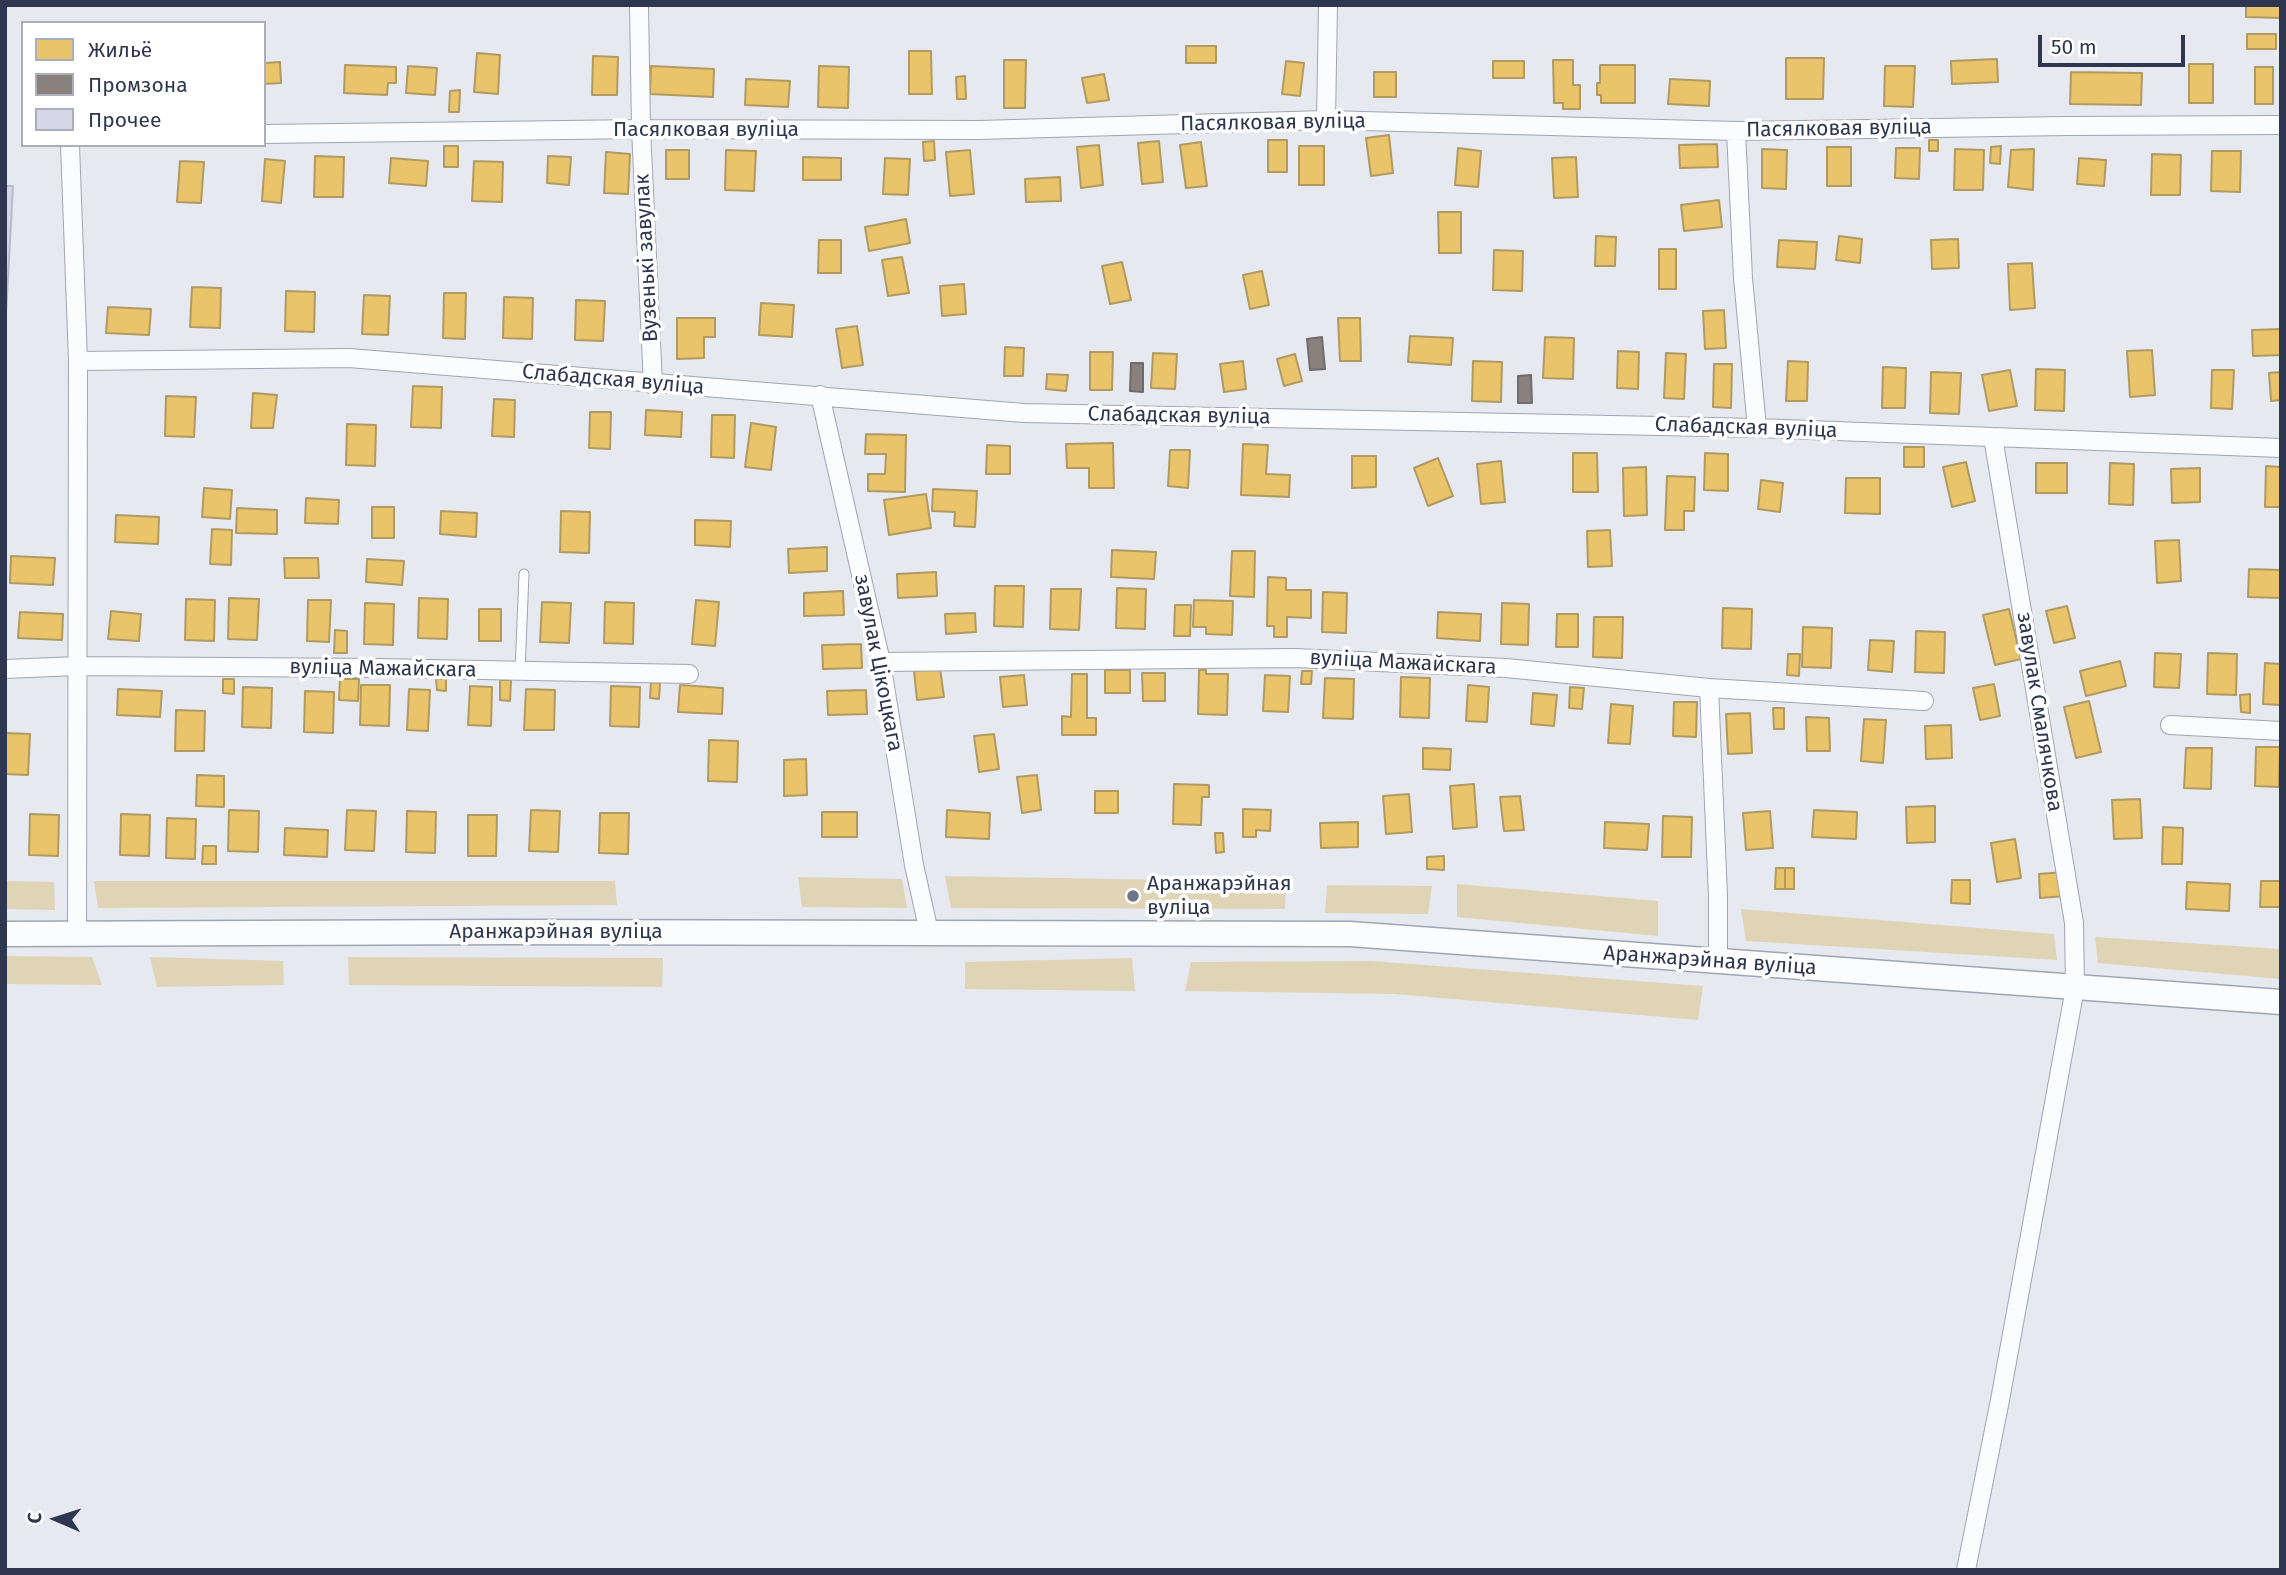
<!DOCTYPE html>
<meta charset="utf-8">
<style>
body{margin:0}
#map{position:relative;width:2286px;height:1575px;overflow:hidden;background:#e6e9f0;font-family:"Fira Sans",sans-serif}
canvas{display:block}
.frame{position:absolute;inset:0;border:7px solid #2e374f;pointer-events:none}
.legend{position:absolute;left:21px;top:21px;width:245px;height:126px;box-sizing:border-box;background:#fff;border:2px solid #abafb9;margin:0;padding:9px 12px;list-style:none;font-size:21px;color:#2e374f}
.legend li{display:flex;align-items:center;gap:14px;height:35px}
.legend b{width:35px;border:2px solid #abafb9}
.north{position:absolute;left:21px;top:1484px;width:70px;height:70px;-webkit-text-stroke:5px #fff;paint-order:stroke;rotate:273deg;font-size:19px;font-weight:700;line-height:28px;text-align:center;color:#2e374f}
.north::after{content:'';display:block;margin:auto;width:24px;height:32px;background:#2e374f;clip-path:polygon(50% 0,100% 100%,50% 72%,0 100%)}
.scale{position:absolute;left:2038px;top:35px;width:147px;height:32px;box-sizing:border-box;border:4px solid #2e374f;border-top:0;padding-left:9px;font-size:21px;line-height:24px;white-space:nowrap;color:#2e374f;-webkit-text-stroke:5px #fff;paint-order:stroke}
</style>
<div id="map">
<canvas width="2286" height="1575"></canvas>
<div class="frame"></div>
<ul class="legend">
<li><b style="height:19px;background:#e9c46a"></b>Жильё</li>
<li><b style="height:19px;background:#8a817c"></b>Промзона</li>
<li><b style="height:19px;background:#d6d6e7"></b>Прочее</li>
</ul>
<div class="north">С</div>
<div class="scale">50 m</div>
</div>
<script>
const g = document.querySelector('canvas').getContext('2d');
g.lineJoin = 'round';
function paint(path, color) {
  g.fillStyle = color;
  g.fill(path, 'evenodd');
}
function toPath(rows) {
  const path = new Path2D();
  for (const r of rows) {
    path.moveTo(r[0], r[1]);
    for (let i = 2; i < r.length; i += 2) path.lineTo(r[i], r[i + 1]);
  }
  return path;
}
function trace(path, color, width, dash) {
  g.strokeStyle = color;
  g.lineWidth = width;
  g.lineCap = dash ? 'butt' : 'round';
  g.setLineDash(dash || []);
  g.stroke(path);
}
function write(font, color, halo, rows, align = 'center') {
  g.font = font + ' "Fira Sans",sans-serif';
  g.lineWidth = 7;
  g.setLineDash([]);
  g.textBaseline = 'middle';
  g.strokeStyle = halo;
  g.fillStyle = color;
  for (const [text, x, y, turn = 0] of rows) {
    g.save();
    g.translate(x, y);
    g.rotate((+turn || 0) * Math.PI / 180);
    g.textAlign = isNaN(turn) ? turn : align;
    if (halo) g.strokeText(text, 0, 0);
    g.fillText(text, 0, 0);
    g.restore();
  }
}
paint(toPath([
 [945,876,1286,882,1285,909,951,908],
 [798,877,902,879,907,908,802,907],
 [5,881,54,882,55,910,5,909],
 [94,881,615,881,617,905,98,908],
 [1457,884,1658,901,1658,936,1457,917],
 [1327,885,1432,886,1428,914,1325,913],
 [1741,909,2054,934,2057,960,1746,941],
 [2095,937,2281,949,2281,979,2098,963],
 [5,956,92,957,102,985,5,984],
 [150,957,283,961,284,985,157,987],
 [348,957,663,958,662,987,349,985],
 [1132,958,1135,991,965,989,965,962],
 [1371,961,1703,986,1698,1020,1395,994,1185,991,1191,962]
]), '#e0d4b7');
const homes = toPath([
 [2246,5,2281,5,2281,18,2246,17,2246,5],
 [2247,34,2276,34,2276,49,2247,49,2247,34],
 [1186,46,1216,46,1216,63,1186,63,1186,46],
 [909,51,931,51,932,94,909,94,909,51],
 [477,53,500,55,498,94,474,92,477,53],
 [593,56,618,57,617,95,592,95,593,56],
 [1786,58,1824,58,1823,99,1786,99,1786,58],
 [1997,59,1998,82,1952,84,1951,61,1997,59],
 [1004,60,1026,60,1025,108,1004,108,1004,60],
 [1553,60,1573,60,1573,85,1580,85,1580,109,1563,109,1563,103,1554,103,1553,60],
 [1286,61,1304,63,1300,96,1282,94,1286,61],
 [1493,61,1524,61,1524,78,1493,78,1493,61],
 [280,62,281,83,264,84,264,63,280,62],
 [2189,64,2213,64,2213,103,2189,103,2189,64],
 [345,65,396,67,396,83,388,83,387,95,344,93,345,65],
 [1600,65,1635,65,1635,103,1601,103,1601,95,1597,95,1597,83,1600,83,1600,65],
 [408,66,437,68,435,95,406,93,408,66],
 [651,66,714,69,713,97,650,94,651,66],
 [819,66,849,67,848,108,818,107,819,66],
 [1885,66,1915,66,1913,107,1884,106,1885,66],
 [2255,67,2273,67,2273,104,2255,104,2255,67],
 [1374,72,1396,72,1396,97,1374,97,1374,72],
 [2071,72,2142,73,2141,105,2070,104,2071,72],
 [1104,74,1109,100,1087,103,1082,78,1104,74],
 [965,76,966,99,957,99,956,77,965,76],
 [746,79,790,81,788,107,745,105,746,79],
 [1670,79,1710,81,1709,106,1668,104,1670,79],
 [460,90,459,112,449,112,450,91,460,90],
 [1389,135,1393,173,1371,176,1366,138,1389,135],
 [1268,140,1287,140,1287,172,1268,172,1268,140],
 [1929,140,1938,140,1938,151,1929,151,1929,140],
 [934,141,935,160,924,161,923,142,934,141],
 [1159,141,1163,182,1142,184,1138,143,1159,141],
 [1201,142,1207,186,1186,188,1180,145,1201,142],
 [1717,144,1718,167,1680,168,1679,145,1717,144],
 [1099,145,1103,185,1081,188,1077,147,1099,145],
 [444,146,458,146,458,167,444,167,444,146],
 [1299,146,1324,146,1324,185,1299,185,1299,146],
 [2001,146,2000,164,1990,163,1991,147,2001,146],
 [1827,147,1851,147,1851,186,1827,186,1827,147],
 [1458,148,1481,151,1478,187,1455,185,1458,148],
 [1896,148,1920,148,1919,179,1895,178,1896,148],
 [1762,149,1787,150,1786,189,1762,188,1762,149],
 [1955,149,1984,150,1983,190,1954,190,1955,149],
 [2034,149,2033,190,2008,187,2011,150,2034,149],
 [666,150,689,150,689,179,666,179,666,150],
 [726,150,756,151,754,191,725,190,726,150],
 [970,150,974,194,950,196,946,152,970,150],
 [2212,151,2241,151,2240,192,2211,191,2212,151],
 [606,152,630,154,628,194,604,193,606,152],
 [2152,154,2181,155,2180,195,2151,195,2152,154],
 [315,156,344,157,343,197,314,197,315,156],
 [548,156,571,157,569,185,547,183,548,156],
 [803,157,841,158,841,180,803,180,803,157],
 [1576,157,1578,197,1554,198,1552,158,1576,157],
 [391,158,428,161,426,186,389,183,391,158],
 [885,158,910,159,908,195,883,194,885,158],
 [2079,158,2106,160,2104,186,2077,184,2079,158],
 [265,159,285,161,281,203,262,201,265,159],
 [180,161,204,162,201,203,177,202,180,161],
 [474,161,503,162,502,202,472,201,474,161],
 [1060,177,1061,201,1026,202,1025,179,1060,177],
 [1719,200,1722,227,1684,231,1681,205,1719,200],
 [1438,212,1461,212,1461,253,1439,253,1438,212],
 [906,219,910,243,869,251,865,227,906,219],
 [1596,236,1616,237,1615,266,1595,266,1596,236],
 [1839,236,1862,239,1860,263,1836,260,1839,236],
 [1958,239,1959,268,1932,269,1931,240,1958,239],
 [819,240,841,240,841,273,818,273,819,240],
 [1779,240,1817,242,1815,269,1777,267,1779,240],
 [1659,249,1676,249,1676,289,1659,289,1659,249],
 [1494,250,1523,251,1522,291,1493,290,1494,250],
 [902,257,909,293,888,296,882,260,902,257],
 [1122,262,1131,300,1110,304,1102,266,1122,262],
 [2032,263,2035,308,2010,310,2008,264,2032,263],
 [1262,271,1269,305,1250,309,1243,275,1262,271],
 [964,284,966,314,942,316,940,286,964,284],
 [192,287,221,288,220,328,190,327,192,287],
 [286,291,315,292,314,332,285,331,286,291],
 [444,293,466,293,465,339,443,338,444,293],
 [364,295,390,296,388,335,362,334,364,295],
 [504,297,533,298,532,339,503,338,504,297],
 [576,300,605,301,603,341,575,340,576,300],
 [761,303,794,305,792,337,759,335,761,303],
 [108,307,151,309,149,335,106,333,108,307],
 [1724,310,1726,348,1705,349,1703,311,1724,310],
 [677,318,715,318,715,337,704,337,704,358,677,359,677,318],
 [1338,318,1360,318,1361,361,1340,361,1338,318],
 [857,326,863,365,842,368,836,329,857,326],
 [2281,329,2281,355,2253,356,2252,330,2281,329],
 [1410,336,1453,338,1451,365,1408,362,1410,336],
 [1545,337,1574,338,1573,379,1543,378,1545,337],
 [1005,347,1024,348,1023,376,1004,376,1005,347],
 [2152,350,2155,395,2130,397,2127,351,2152,350],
 [1618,351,1639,352,1638,389,1617,388,1618,351],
 [1090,352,1113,352,1112,390,1090,390,1090,352],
 [1153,353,1177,354,1175,389,1151,388,1153,353],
 [1666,353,1686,354,1684,399,1664,398,1666,353],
 [1295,354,1302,381,1284,386,1277,359,1295,354],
 [1243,361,1246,389,1224,392,1220,364,1243,361],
 [1473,361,1502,362,1501,402,1472,401,1473,361],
 [1788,361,1808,362,1807,401,1786,401,1788,361],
 [1714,364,1732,364,1731,408,1713,407,1714,364],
 [1883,367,1906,368,1905,408,1882,408,1883,367],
 [2036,369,2065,370,2064,411,2035,410,2036,369],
 [2010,370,2017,406,1989,411,1982,375,2010,370],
 [2212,370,2234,370,2232,409,2211,408,2212,370],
 [1931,372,1961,373,1959,414,1930,413,1931,372],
 [2281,372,2281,400,2271,401,2269,373,2281,372],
 [1047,374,1068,375,1066,391,1046,389,1047,374],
 [413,386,442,387,441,428,411,427,413,386],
 [253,393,277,395,273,428,251,428,253,393],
 [166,396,196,397,194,437,165,436,166,396],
 [494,399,515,400,514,437,492,436,494,399],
 [646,410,682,412,681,437,645,435,646,410],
 [590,412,611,412,610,449,589,448,590,412],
 [712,415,735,415,734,458,711,457,712,415],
 [751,423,776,427,771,470,745,467,751,423],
 [347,424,376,425,375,466,346,465,347,424],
 [866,434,906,435,905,492,868,491,868,474,885,474,886,454,865,454,866,434],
 [1113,443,1114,488,1089,488,1089,468,1067,468,1066,444,1113,443],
 [1243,444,1268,445,1266,474,1290,475,1289,497,1241,495,1243,444],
 [987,445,1010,446,1010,474,986,474,987,445],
 [1904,447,1924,447,1924,467,1904,467,1904,447],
 [1170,450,1190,450,1188,488,1168,486,1170,450],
 [1573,453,1597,453,1598,492,1573,492,1573,453],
 [1705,453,1728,454,1728,491,1704,490,1705,453],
 [1352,456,1376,456,1376,487,1352,488,1352,456],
 [1438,458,1453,496,1428,506,1414,468,1438,458],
 [1501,461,1505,502,1481,504,1477,464,1501,461],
 [1966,462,1975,501,1952,507,1943,467,1966,462],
 [2036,463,2067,463,2067,493,2036,493,2036,463],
 [2110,463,2134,464,2133,505,2109,504,2110,463],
 [2266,466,2281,467,2281,507,2265,507,2266,466],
 [1646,467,1647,515,1624,516,1623,468,1646,467],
 [2200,468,2200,502,2172,503,2171,469,2200,468],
 [1667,476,1695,477,1694,511,1684,511,1684,530,1665,530,1667,476],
 [1846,478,1880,478,1880,514,1845,513,1846,478],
 [1761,480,1783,483,1780,512,1758,509,1761,480],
 [204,488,232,490,230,519,202,517,204,488],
 [933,489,977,491,975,527,954,526,955,512,932,511,933,489],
 [926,494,931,528,889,535,884,500,926,494],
 [306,498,339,500,338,524,305,523,306,498],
 [372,507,394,507,394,538,372,538,372,507],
 [237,508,277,510,277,534,236,533,237,508],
 [441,511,477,513,476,537,440,534,441,511],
 [561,511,590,512,589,553,560,552,561,511],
 [116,515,159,517,158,544,115,542,116,515],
 [695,520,731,521,730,547,695,545,695,520],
 [212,529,232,530,231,565,210,564,212,529],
 [1610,530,1612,566,1588,567,1587,531,1610,530],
 [2179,540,2181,581,2157,583,2155,541,2179,540],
 [827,547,827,571,789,573,788,549,827,547],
 [1112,550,1156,552,1154,579,1111,577,1112,550],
 [1232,551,1255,551,1254,597,1230,596,1232,551],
 [11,556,55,558,53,585,10,583,11,556],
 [284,558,318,558,319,578,285,578,284,558],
 [367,559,404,561,402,585,366,582,367,559],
 [2249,569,2281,570,2281,598,2248,597,2249,569],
 [936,572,937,596,898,598,897,574,936,572],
 [1268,577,1286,578,1286,590,1311,590,1311,618,1287,617,1287,637,1274,637,1274,626,1267,626,1268,577],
 [995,586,1024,586,1023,627,994,626,995,586],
 [1117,588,1146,589,1145,629,1116,628,1117,588],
 [1051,589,1081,589,1079,630,1050,629,1051,589],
 [843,591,844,615,804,616,804,593,843,591],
 [1323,592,1347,593,1346,633,1322,632,1323,592],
 [229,598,259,599,257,640,228,639,229,598],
 [419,598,448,599,447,639,418,638,419,598],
 [186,599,215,600,214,641,185,640,186,599],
 [308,600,331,600,329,642,307,641,308,600],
 [696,600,719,602,715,646,692,644,696,600],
 [1194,600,1233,601,1232,635,1206,634,1206,627,1193,627,1194,600],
 [542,602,571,603,569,643,540,642,542,602],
 [605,602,634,603,633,644,604,643,605,602],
 [365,603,394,604,393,645,364,644,365,603],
 [1502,603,1529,604,1528,645,1501,644,1502,603],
 [1175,605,1191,605,1190,636,1174,636,1175,605],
 [2067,606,2075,638,2054,643,2046,611,2067,606],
 [1723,608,1752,609,1751,649,1722,648,1723,608],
 [479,609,501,609,501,641,479,641,479,609],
 [2009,609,2021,659,1995,665,1983,615,2009,609],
 [111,611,141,614,139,641,108,639,111,611],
 [20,612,63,614,62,640,18,638,20,612],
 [1438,612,1481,614,1480,641,1437,638,1438,612],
 [975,613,976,632,946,634,945,614,975,613],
 [1557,614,1578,614,1578,647,1556,647,1557,614],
 [1594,617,1623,617,1622,658,1593,657,1594,617],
 [1803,627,1832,628,1831,668,1802,667,1803,627],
 [335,630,347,631,347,653,334,653,335,630],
 [1916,631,1945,632,1944,673,1915,672,1916,631],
 [1870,640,1894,641,1892,672,1868,670,1870,640],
 [861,644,862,668,823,669,822,645,861,644],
 [2155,653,2181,654,2179,688,2154,687,2155,653],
 [2208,653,2237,654,2236,695,2207,694,2208,653],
 [1788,654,1800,654,1799,676,1787,675,1788,654],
 [2120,661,2126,686,2086,696,2080,671,2120,661],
 [2265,663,2281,664,2281,705,2263,704,2265,663],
 [940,668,944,697,917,700,914,671,940,668],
 [1105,670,1130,670,1130,693,1105,693,1105,670],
 [1199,670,1206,670,1206,674,1228,674,1227,715,1198,714,1199,670],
 [1302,671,1312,671,1311,684,1301,684,1302,671],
 [1142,673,1165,673,1165,701,1143,701,1142,673],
 [1072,674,1087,674,1087,718,1096,718,1096,735,1062,735,1062,716,1071,717,1072,674],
 [1024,675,1027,705,1003,707,1000,677,1024,675],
 [1265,675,1290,676,1288,712,1263,711,1265,675],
 [1401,677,1430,678,1429,718,1400,717,1401,677],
 [1325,678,1354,679,1353,719,1323,718,1325,678],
 [223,679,234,679,234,694,223,693,223,679],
 [340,679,359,679,358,701,339,700,340,679],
 [436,679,446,679,446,691,437,690,436,679],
 [500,680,511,680,510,701,500,700,500,680],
 [651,682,660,683,659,699,650,698,651,682],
 [1994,684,2000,716,1980,720,1973,688,1994,684],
 [361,685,390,685,389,726,360,725,361,685],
 [680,685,723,688,722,714,678,712,680,685],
 [1468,685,1489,687,1487,722,1466,721,1468,685],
 [470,686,492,687,491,726,468,725,470,686],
 [611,686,640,687,639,727,610,726,611,686],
 [243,687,272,688,271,728,242,727,243,687],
 [1570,687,1584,688,1582,709,1569,708,1570,687],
 [118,689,162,691,160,717,117,715,118,689],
 [409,689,430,690,428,731,407,730,409,689],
 [526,689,555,690,554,730,524,730,526,689],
 [866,690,867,714,828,715,827,691,866,690],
 [305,691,334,692,333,733,304,732,305,691],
 [1533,693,1557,695,1554,726,1531,724,1533,693],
 [2250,694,2250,713,2241,712,2240,695,2250,694],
 [2089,701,2101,752,2076,758,2064,707,2089,701],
 [1674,702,1697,702,1696,737,1673,736,1674,702],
 [1611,704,1633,706,1630,744,1608,743,1611,704],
 [1773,708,1784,708,1784,729,1774,729,1773,708],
 [176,710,205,711,204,751,175,751,176,710],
 [1750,713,1752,753,1728,754,1726,714,1750,713],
 [1806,717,1829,718,1830,751,1807,751,1806,717],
 [1864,719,1886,720,1883,763,1861,761,1864,719],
 [1951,725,1952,758,1926,759,1925,726,1951,725],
 [5,733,30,734,28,775,5,774,5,733],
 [994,734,999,769,979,772,974,736,994,734],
 [709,740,738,741,737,782,708,781,709,740],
 [2256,747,2280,747,2279,787,2255,786,2256,747],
 [1423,748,1451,749,1450,770,1423,769,1423,748],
 [2186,748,2212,748,2211,789,2184,788,2186,748],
 [806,759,807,795,784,796,784,760,806,759],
 [197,775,224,776,224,807,196,806,197,775],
 [1037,775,1041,810,1022,813,1017,777,1037,775],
 [1174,784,1209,785,1209,797,1202,797,1201,825,1173,824,1174,784],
 [1474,784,1477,827,1453,829,1450,786,1474,784],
 [1095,791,1118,791,1118,813,1095,813,1095,791],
 [1409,794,1412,832,1386,834,1383,796,1409,794],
 [1520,796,1524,830,1504,831,1500,797,1520,796],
 [2140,799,2142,838,2114,839,2112,800,2140,799],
 [1935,806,1935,842,1907,843,1906,807,1935,806],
 [1243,809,1271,810,1270,831,1256,830,1256,837,1243,837,1243,809],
 [229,810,259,811,258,852,228,851,229,810],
 [347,810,376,811,374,851,345,850,347,810],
 [531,810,560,811,558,852,529,851,531,810],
 [947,810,990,813,989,839,946,837,947,810],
 [1814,810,1857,812,1856,839,1812,837,1814,810],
 [407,811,436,812,435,853,406,852,407,811],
 [1770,811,1773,848,1746,850,1743,813,1770,811],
 [822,812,857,812,857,837,822,837,822,812],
 [600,813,629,813,628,854,599,853,600,813],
 [30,814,59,815,58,856,29,855,30,814],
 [121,814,150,815,149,856,120,855,121,814],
 [468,815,497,815,496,856,468,856,468,815],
 [1663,816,1692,817,1691,857,1662,857,1663,816],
 [167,818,196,819,195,859,166,858,167,818],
 [1358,822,1358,847,1321,848,1320,823,1358,822],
 [1605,822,1649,824,1647,850,1604,848,1605,822],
 [2163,827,2183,828,2182,864,2162,864,2163,827],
 [285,828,328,830,327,857,284,855,285,828],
 [1215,833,1223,833,1224,852,1216,853,1215,833],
 [2015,839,2021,878,1997,882,1991,843,2015,839],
 [203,846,216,846,216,864,202,864,203,846],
 [1444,856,1444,870,1427,869,1427,857,1444,856],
 [1776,868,1785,868,1785,889,1775,889,1776,868],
 [1785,868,1794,868,1794,889,1785,889,1785,868],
 [2064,872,2066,896,2040,898,2039,874,2064,872],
 [1952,880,1970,880,1970,904,1951,903,1952,880],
 [2261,881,2281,881,2281,907,2260,907,2261,881],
 [2187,882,2230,884,2229,911,2186,909,2187,882]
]);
paint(homes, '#e9c46a');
trace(homes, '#b19a62', 2);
const industry = toPath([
 [1322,337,1325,369,1310,370,1307,339,1322,337],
 [1131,363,1143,363,1143,392,1130,391,1131,363],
 [1531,375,1532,403,1518,403,1518,376,1531,375]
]);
paint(industry, '#8a817c');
trace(industry, '#6e6b6e', 2);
const building = toPath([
 [5,186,13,186,5,333,5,186]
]);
paint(building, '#d6d6e7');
trace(building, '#bbbaca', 2);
const service = toPath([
 [520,671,524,574]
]);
const minor = toPath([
 [639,5,641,129,653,385],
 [1326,120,1328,5],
 [1736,131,1743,278,1757,428],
 [264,134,641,129,979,130,1326,120,1736,131,2067,126,2281,125],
 [70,145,78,361,77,934],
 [78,361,349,358,1024,413,1757,428,2281,448],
 [820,395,881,662,914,865,929,932],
 [881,662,1295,658,1506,668,1709,688,1924,701],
 [5,669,78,666,377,668,689,674],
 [1709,688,1718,896,1718,962],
 [2170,725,2281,731],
 [1966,1570,2000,1400,2075,988,2074,923,1993,437]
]);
const secondary = toPath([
 [5,934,507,932,1350,934,2281,1002]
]);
trace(service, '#a0a5b2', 11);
trace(minor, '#a0a5b2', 20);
trace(secondary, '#a0a5b2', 27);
trace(service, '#fbfcfd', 9);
trace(minor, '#fbfcfd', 18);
trace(secondary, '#fbfcfd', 24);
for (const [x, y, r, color] of [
 [1133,896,7,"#6e7587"]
]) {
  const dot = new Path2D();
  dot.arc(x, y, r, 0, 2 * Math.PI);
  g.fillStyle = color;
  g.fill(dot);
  trace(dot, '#fff', 2.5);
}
write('21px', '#2e374f', '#fff', [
 ["Пасялковая вуліца",1273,123,-1],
 ["Пасялковая вуліца",1839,129,-1],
 ["Пасялковая вуліца",706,130],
 ["Вузенькі завулак",647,258,-93],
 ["Слабадская вуліца",613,380,5],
 ["Слабадская вуліца",1179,416,1],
 ["Слабадская вуліца",1746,428,2],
 ["завулак Цікоцкага",878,663,79],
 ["вуліца Мажайскага",1403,663,3],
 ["вуліца Мажайскага",383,669,1],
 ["завулак Смалячкова",2039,712,81],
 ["Аранжарэйная вуліца",556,932],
 ["Аранжарэйная вуліца",1710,961,4]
]);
write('21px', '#2e374f', '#fff', [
 ["Аранжарэйная",1147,884],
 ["вуліца",1147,908]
], 'left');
</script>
